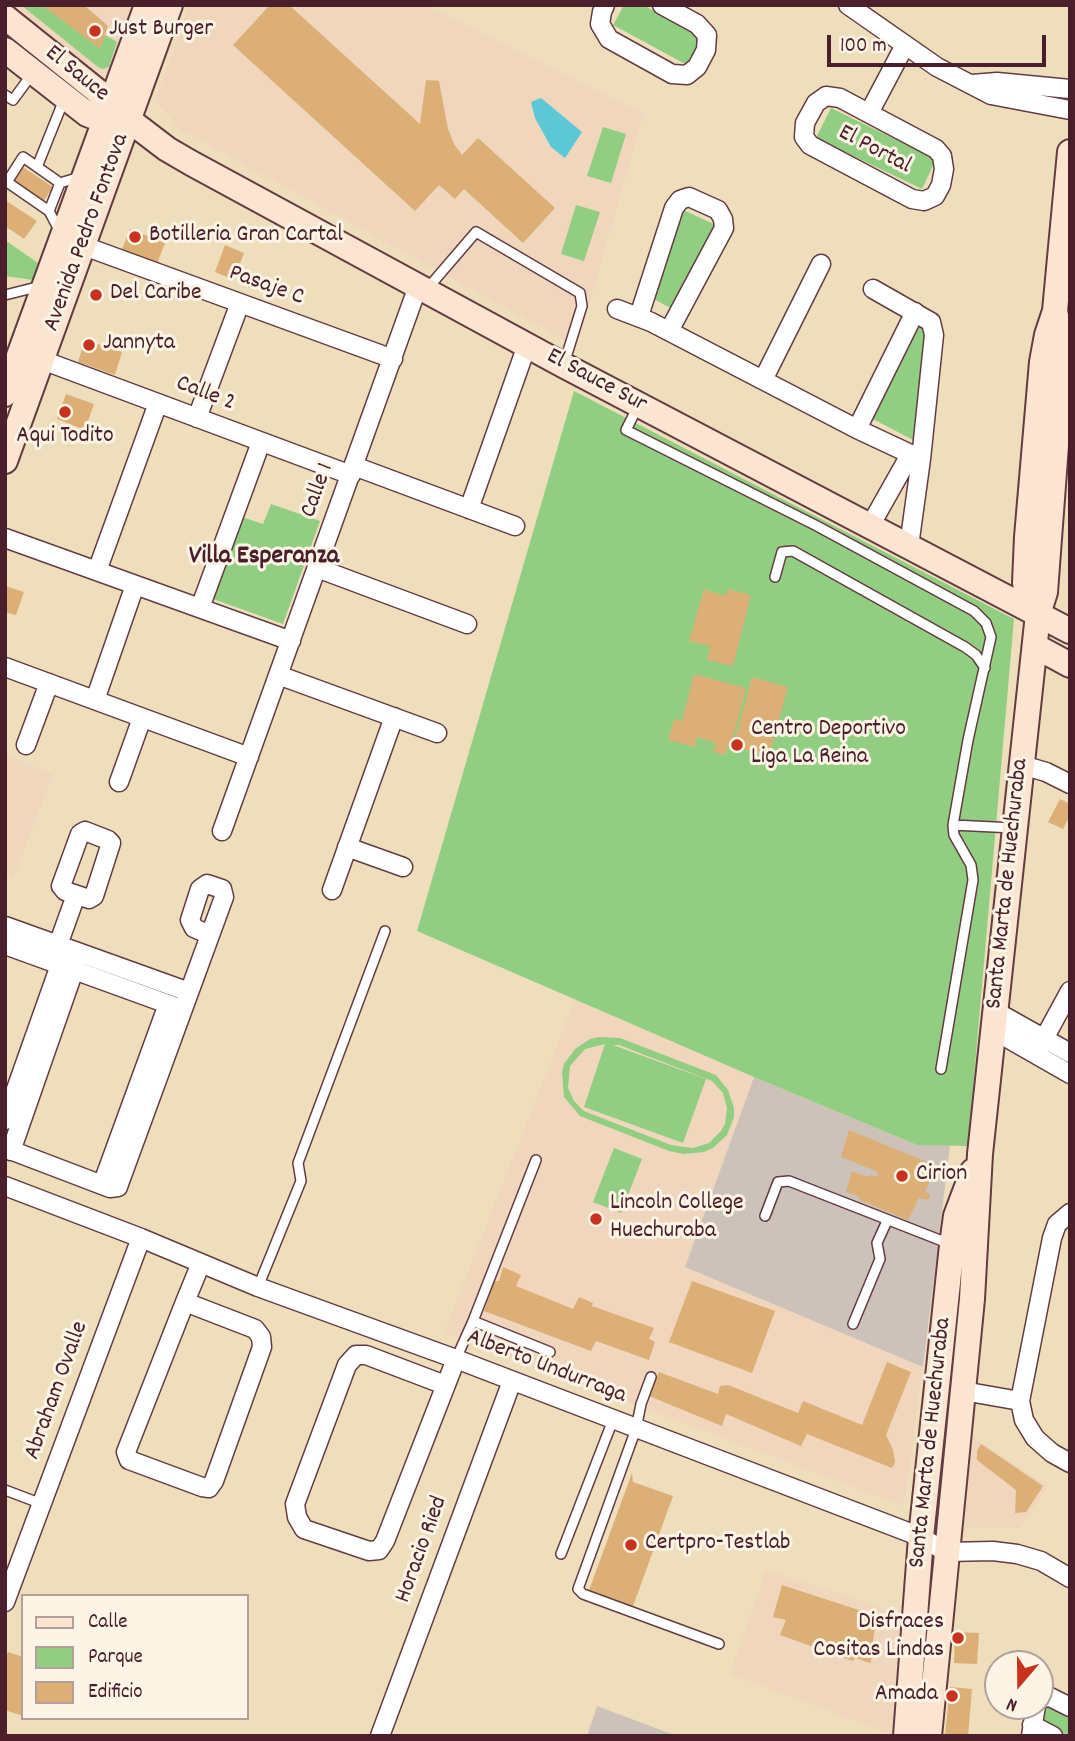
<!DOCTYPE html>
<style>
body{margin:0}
#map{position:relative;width:1075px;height:1741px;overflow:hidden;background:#efdebc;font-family:Dekko,sans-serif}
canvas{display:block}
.frame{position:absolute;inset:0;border:7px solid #4a1f2b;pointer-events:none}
.legend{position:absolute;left:21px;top:1594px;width:228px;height:126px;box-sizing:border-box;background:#fcf5e5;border:2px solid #b59f9b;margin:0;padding:9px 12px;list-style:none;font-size:21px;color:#4a1f2b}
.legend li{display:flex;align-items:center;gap:14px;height:35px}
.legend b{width:35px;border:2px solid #b59f9b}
.north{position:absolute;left:984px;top:1650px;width:70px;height:70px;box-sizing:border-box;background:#fcf5e5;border:2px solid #b59f9b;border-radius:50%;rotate:200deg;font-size:19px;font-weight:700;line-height:28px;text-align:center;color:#4a1f2b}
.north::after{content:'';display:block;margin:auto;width:24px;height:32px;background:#c8321e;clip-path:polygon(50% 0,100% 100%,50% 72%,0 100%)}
.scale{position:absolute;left:827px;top:35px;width:219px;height:32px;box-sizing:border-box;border:4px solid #4a1f2b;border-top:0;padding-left:9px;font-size:21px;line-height:24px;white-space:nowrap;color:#4a1f2b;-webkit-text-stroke:5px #fcf5e5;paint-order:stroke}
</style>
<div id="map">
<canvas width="1075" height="1741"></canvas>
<div class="frame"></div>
<ul class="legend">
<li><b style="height:9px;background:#fce5d0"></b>Calle</li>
<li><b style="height:19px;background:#92ce82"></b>Parque</li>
<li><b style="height:19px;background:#dbaf75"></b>Edificio</li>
</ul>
<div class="north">N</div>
<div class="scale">100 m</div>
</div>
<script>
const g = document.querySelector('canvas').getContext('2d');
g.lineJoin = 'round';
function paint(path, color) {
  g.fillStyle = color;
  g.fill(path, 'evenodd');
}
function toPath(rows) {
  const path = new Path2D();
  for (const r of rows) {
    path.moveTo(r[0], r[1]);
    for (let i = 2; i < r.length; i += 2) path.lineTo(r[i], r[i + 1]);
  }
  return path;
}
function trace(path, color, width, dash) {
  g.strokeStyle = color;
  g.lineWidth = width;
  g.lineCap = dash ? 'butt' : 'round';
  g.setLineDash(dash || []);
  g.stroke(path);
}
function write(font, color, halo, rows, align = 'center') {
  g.font = font + ' Dekko,sans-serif';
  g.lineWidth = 6;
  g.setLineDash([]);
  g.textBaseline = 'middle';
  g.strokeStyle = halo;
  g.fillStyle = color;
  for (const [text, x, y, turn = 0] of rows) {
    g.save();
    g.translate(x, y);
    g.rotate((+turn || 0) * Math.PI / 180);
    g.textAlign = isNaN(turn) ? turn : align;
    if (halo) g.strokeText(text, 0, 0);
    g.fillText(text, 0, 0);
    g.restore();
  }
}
paint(toPath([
 [15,5,138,5,113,74,104,74,88,67],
 [189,5,428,5,644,113,577,347,181,130,155,101],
 [5,754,53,775,13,878,5,875],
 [575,1000,754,1077,685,1267,923,1367,904,1506,444,1333],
 [972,1437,1048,1486,1020,1528,966,1527,963,1518],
 [766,1570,906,1616,896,1736,730,1674]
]), '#efd6bc');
paint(toPath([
 [754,1077,917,1145,950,1145,923,1367,685,1267],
 [597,1706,677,1736,587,1736]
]), '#cdc2b9');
paint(toPath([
 [21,5,42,5,100,48,105,35,117,42,109,67,102,69,98,67],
 [624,5,643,5,702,37,687,65,613,25],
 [831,108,936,159,922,189,816,138],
 [603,127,626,134,611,183,587,176],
 [576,205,600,212,584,261,561,254],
 [681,209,716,225,672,309,652,298],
 [5,240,38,263,33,280,5,276],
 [917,326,925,330,915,441,871,418],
 [574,391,1014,619,968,1146,917,1145,754,1077,417,931],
 [271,504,320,521,283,624,213,599,242,517,263,524],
 [599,1037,620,1038,716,1075,728,1090,734,1108,734,1117,727,1135,713,1148,704,1152,684,1154,669,1151,580,1116,564,1097,562,1072,564,1064,575,1049,590,1039],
 [605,1044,584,1107,683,1143,706,1079,613,1045,619,1045,712,1081,723,1093,727,1108,725,1124,721,1131,709,1143,693,1148,685,1147,671,1145,584,1111,574,1101,568,1088,570,1066,585,1049],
 [614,1148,642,1159,621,1213,593,1202],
 [1040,1705,1070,1708,1070,1736,1037,1722]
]), '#92ce82');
paint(toPath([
 [541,98,582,132,565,158,551,147,535,118,531,102]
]), '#5cc8d5');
paint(toPath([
 [42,5,84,5,108,26,100,49],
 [270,5,289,5,420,124,426,80,439,81,448,129,454,144,462,155,478,138,555,208,523,243,464,189,455,199,439,185,415,211,233,45],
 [18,164,53,187,43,202,7,179],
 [5,200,37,221,24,239,5,226],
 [130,229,165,243,156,266,121,252],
 [225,245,244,253,234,280,215,272],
 [85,340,122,352,115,375,78,362],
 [66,394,94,404,85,430,57,419],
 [5,586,24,592,16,615,5,612],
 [704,589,725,596,728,589,751,595,733,666,707,660,710,646,689,641],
 [694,674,746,688,731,746,728,745,725,755,713,752,716,743,697,737,695,747,668,740,674,719,682,721],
 [752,677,788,687,769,756,733,746],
 [1060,799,1070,804,1070,815,1063,829,1048,822],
 [849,1130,932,1164,925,1180,930,1181,925,1191,930,1195,928,1200,919,1198,908,1220,860,1200,858,1196,846,1192,852,1171,867,1177,870,1175,877,1177,878,1172,841,1157],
 [503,1267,521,1275,516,1286,573,1309,579,1297,593,1303,592,1306,654,1328,649,1339,655,1342,649,1360,596,1341,591,1351,484,1311,494,1281,499,1281],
 [692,1281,775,1311,752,1373,669,1342],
 [887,1362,911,1372,886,1435,893,1450,895,1462,892,1468,807,1434,801,1446,726,1414,722,1426,649,1396,659,1372,718,1394,720,1386,728,1385,798,1413,803,1401,862,1425],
 [981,1444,1043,1486,1026,1512,1015,1513,1016,1490,977,1460,977,1451],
 [632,1473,633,1482,673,1496,632,1609,588,1593],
 [782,1585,877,1616,872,1646,875,1649,870,1663,855,1658,853,1661,780,1635,786,1620,773,1617],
 [955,1632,979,1633,977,1664,954,1663],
 [8,1652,23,1657,23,1716,5,1710,5,1660],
 [950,1687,972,1689,968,1736,945,1736]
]), '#dbaf75');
const lane = toPath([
 [5,95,13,100,32,74],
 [37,167,65,97],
 [49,211,60,183],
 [59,230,49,211,7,182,23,157,60,183,80,177],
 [427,289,476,232,580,293,582,306,564,364],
 [5,295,41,286],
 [638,406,626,430,817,526,974,611,986,623,991,637,968,740,953,825,954,835,971,865,973,880,941,1069],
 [775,577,782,552,793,551,965,647,976,655,985,668],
 [953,825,1014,828],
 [765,1216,778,1182,789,1181,950,1244],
 [258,1287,301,1181,298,1163,385,931],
 [473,1321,550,1352],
 [853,1324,880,1259,877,1243,887,1221],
 [456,1359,473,1321,536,1160],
 [651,1377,641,1404,636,1429,578,1589,583,1594,719,1644],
 [5,1490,42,1504],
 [561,1554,613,1420]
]);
const street = toPath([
 [605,5,602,12,600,24,609,39,672,74,687,75,697,67,706,50,707,35,697,24,662,5],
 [848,5,937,67,991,95,1070,110],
 [972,84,997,82,1070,89],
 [826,96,840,98,936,149,942,156,944,169,941,185,935,196,924,201,912,199,810,145,804,137,805,123,816,103,826,96],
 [869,113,905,45],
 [84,246,393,359],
 [873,289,931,322,934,335,921,459,909,546],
 [617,309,651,322,857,429,921,459],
 [639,316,674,208,680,200,689,197,718,210,723,219,724,228,669,331],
 [42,360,351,475],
 [763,380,821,264],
 [197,418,240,303],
 [857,429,915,312],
 [354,466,515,526],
 [469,509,527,345],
 [870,526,910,455],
 [5,538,291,641],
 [317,568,467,624],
 [97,571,158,403],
 [200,608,261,442],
 [5,667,249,757],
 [278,675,437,733],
 [95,700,135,585],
 [26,745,49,683],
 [1022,765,1046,772,1070,784],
 [119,782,142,718],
 [85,831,108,840,111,843,94,896,89,899,65,891,61,886,80,834,85,831],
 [222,831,418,286],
 [347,847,403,867],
 [332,890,394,717],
 [5,926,189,992],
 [5,945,176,1007],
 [58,945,76,895],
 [995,1011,1070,1053],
 [993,1030,1070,1074],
 [1039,1048,1070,991],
 [5,1120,60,965],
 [5,1148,110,1188,118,1187,119,1184,224,897,222,889,207,884,200,889,190,920,194,928,210,935],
 [11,1151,80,953],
 [102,1185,168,1004],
 [5,1186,141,1238,258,1287,456,1359,921,1537,946,1552,993,1551,1017,1554,1041,1561,1070,1578],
 [1070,1213,1057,1224,1052,1238,1020,1401,1024,1420,1035,1438,1052,1453,1070,1463],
 [185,1302,255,1329,261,1337,262,1347,214,1481,209,1488,202,1487,129,1460,126,1452,185,1302,201,1263],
 [445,1385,366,1355,356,1355,347,1365,295,1504,297,1517,304,1529,369,1551,379,1550,385,1541,456,1359],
 [963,1391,1020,1401],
 [5,1602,141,1238],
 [1040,1698,1050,1697,1070,1707],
 [1032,1725,1053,1736],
 [380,1736,512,1381],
 [1031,1736,1036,1706]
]);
const secondary = toPath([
 [5,17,96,90,129,120,167,149,191,163,563,365,1070,631],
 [5,50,87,114,105,121,121,120],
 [5,394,147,5],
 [5,461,170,5],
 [1038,614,1028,598,1025,583,1027,537,1042,362,1047,335,1055,311,1070,152],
 [1035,646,1070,665],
 [906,1736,921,1537,952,1245,956,1216,973,1171],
 [929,1736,972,1299,980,1154,1038,614,1045,592,1062,365,1061,340,1055,311]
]);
trace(lane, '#633c41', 12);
trace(street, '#633c41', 21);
trace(secondary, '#633c41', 28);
trace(lane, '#fff', 9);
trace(street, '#fff', 18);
trace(secondary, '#fce5d0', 24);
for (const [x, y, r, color] of [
 [95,31,7,"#c8321e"],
 [135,237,7,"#c8321e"],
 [96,295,7,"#c8321e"],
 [89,345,7,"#c8321e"],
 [65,412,7,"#c8321e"],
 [737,745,7,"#c8321e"],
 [902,1176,7,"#c8321e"],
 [596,1219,7,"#c8321e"],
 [631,1545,7,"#c8321e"],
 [958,1638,7,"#c8321e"],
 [952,1696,7,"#c8321e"]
]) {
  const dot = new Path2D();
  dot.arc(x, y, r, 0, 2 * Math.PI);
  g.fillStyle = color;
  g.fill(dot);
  trace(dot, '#fcf5e5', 2.5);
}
write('24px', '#4a1f2b', '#fcf5e5', [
 ["Just Burger",109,31],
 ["Botilleria Gran Cartal",149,237],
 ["Del Caribe",110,295],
 ["Jannyta",103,345],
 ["Aqui Todito",65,438,"center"],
 ["Centro Deportivo",751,731],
 ["Liga La Reina",751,759],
 ["Cirion",916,1176],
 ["Lincoln College",610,1205],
 ["Huechuraba",610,1233],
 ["Certpro-Testlab",645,1545],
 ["Disfraces",944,1624,"right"],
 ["Cositas Lindas",944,1652,"right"],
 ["Amada",938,1696,"right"]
], 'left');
write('24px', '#4a1f2b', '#fcf5e5', [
 ["El Sauce",76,75,39],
 ["El Portal",874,151,28],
 ["Avenida Pedro Fontova",88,233,-70],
 ["Pasaje C",266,287,20],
 ["El Sauce Sur",596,382,28],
 ["Calle 2",205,395,21],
 ["Calle 1",319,491,-70],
 ["Santa Marta de Huechuraba",1009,884,-84],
 ["Alberto Undurraga",546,1368,21],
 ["Abraham Ovalle",58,1391,-70],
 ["Santa Marta de Huechuraba",932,1443,-84],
 ["Horacio Ried",423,1550,-70]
]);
write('bold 26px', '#4a1f2b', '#fcf5e5', [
 ["Villa Esperanza",264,558]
]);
</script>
